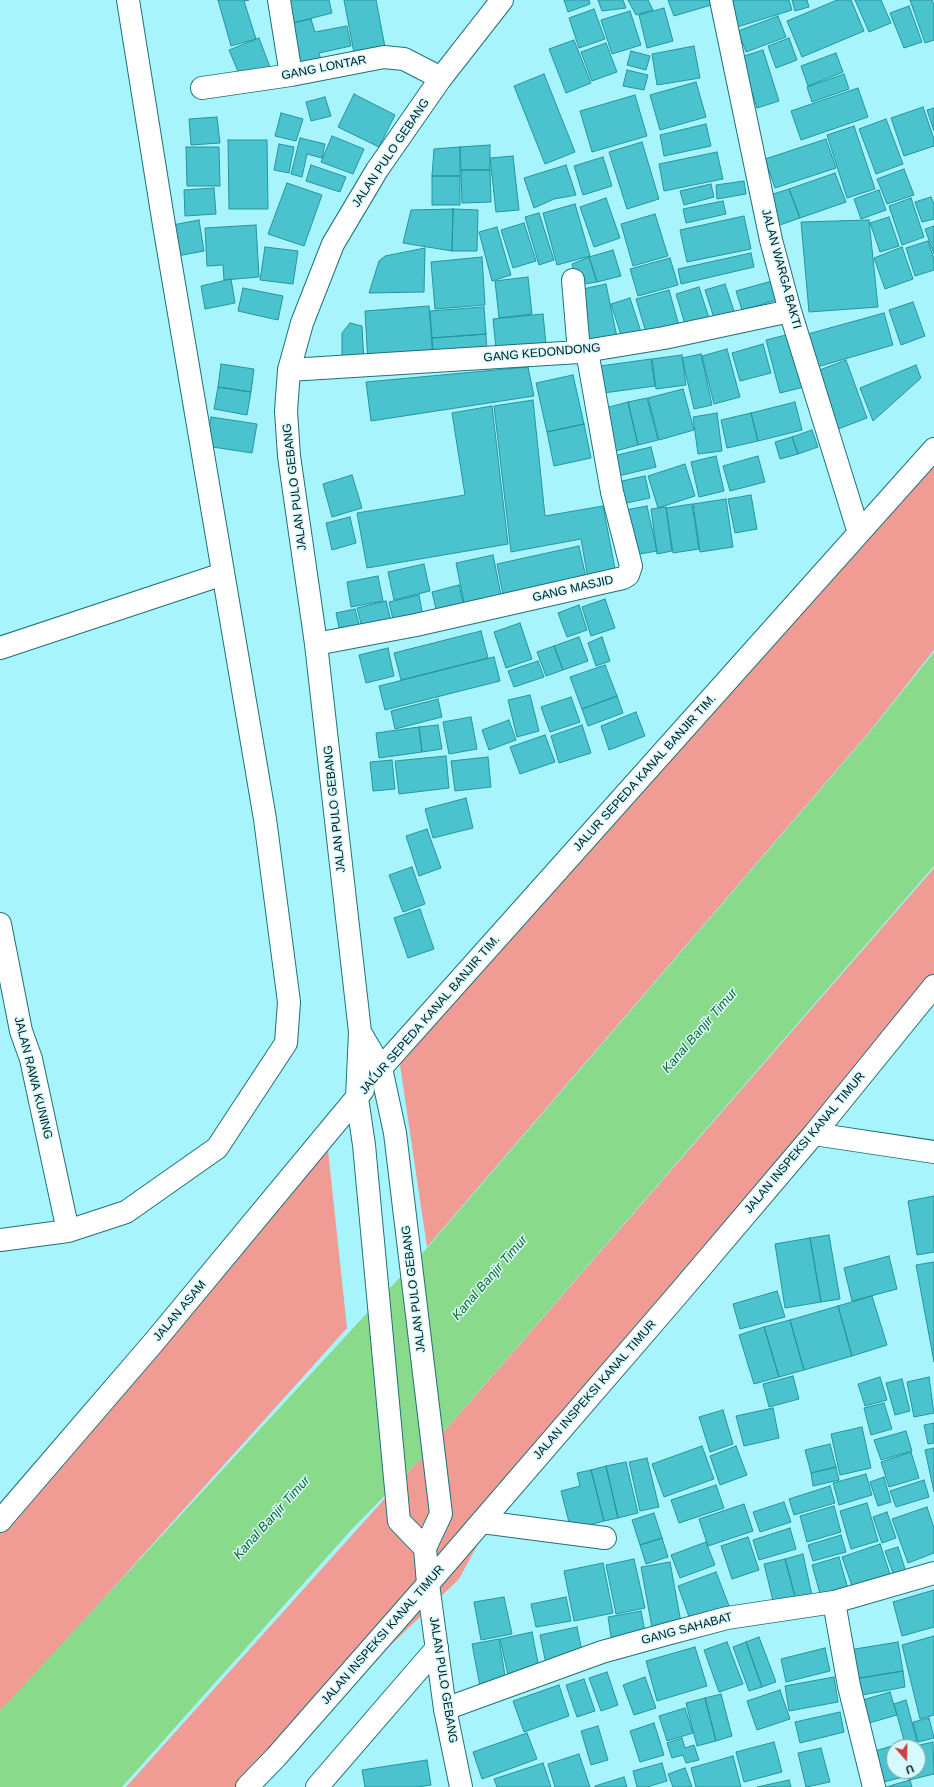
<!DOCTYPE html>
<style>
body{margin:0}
#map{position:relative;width:934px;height:1787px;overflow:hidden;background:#a7f4fd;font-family:Helvetica,sans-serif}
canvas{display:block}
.north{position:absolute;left:886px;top:1739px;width:40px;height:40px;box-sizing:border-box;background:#d5fafe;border:1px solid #81a0a3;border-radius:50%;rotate:160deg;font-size:11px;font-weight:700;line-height:16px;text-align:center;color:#03181a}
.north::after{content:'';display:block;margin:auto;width:14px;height:18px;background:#ce3f3f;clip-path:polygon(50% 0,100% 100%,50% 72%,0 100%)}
</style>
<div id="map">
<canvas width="934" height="1787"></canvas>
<div class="north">U</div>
</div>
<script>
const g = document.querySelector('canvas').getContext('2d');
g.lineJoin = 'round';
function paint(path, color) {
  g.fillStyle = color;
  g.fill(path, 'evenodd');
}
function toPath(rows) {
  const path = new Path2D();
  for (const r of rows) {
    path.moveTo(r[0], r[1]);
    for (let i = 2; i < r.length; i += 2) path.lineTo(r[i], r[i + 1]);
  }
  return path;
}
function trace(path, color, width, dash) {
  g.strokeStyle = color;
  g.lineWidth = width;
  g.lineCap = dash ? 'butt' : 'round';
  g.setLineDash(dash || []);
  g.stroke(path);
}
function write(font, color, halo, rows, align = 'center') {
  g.font = font + ' Helvetica,sans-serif';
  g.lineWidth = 3;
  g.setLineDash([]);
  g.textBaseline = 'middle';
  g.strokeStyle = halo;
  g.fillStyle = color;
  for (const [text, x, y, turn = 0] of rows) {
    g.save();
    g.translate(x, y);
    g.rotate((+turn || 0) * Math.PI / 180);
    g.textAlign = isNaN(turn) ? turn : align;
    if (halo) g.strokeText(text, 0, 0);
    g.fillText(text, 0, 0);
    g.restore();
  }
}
paint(toPath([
 [934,449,934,650,870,731,427,1247,400,1065,859,533],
 [934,868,934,986,496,1511,459,1579,265,1767,248,1787,126,1787,414,1466],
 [328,1150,347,1328,43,1666,0,1711,0,1521,154,1342]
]), '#f09c95');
paint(toPath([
 [934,652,934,866,414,1466,352,1529,122,1787,0,1787,0,1711,427,1248,869,733]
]), '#8ada8c');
const building = toPath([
 [218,0,249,0,244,1,256,39,231,46,218,0],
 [283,0,329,0,332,13,289,24,283,0],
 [344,0,376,0,385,47,354,53,344,0],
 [564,0,589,0,590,4,568,12,564,0],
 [598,0,623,0,626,8,602,11,598,0],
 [628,0,648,0,653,10,636,15,628,0],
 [668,0,717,0,718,3,674,16,668,0],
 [733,0,789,0,792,10,734,28,726,3,733,0],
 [792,0,807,0,809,7,795,11,792,0],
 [837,0,851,0,864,31,802,57,787,21,837,0],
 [855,0,881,0,891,23,869,32,855,0],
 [910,0,932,0,934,5,934,40,925,43,910,0],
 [909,6,922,42,904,48,890,13,909,6],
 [664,8,673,41,647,48,639,15,664,8],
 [594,9,605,39,579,48,569,18,594,9],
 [630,11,641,45,612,54,601,20,630,11],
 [778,16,786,37,746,52,738,31,778,16],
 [311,19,315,32,347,26,351,46,319,53,323,67,298,74,287,24,311,19],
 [259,38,271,70,242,81,229,50,259,38],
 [789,38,797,60,776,68,768,46,789,38],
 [574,40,591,83,566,93,549,49,574,40],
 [606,43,617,72,592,81,581,52,606,43],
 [694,46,700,78,657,85,652,54,694,46],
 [763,50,779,101,757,108,741,57,763,50],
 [631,51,650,56,646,70,627,65,631,51],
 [836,53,843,72,808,86,801,66,836,53],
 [627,70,648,75,644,90,623,86,627,70],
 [544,74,575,152,545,164,514,86,544,74],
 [844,74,849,89,812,102,807,87,844,74],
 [696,82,706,117,660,130,650,95,696,82],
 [858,88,868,117,801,140,791,111,858,88],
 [354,94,395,115,379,147,338,127,354,94],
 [635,95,647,136,592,152,580,111,635,95],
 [325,97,331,116,311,121,306,102,325,97],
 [923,107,934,139,934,146,904,156,891,118,923,107],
 [934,108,934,131,927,110,934,108],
 [281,113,303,119,296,141,275,136,281,113],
 [217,117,220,143,191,145,189,119,217,117],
 [886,119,903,164,876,174,859,129,886,119],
 [706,124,711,146,664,156,660,135,706,124],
 [854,126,875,189,847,198,827,135,854,126],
 [332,136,364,149,353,174,321,162,332,136],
 [300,138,325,144,322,158,307,154,302,177,291,174,300,138],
 [826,139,836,168,775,188,765,159,826,139],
 [228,140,267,140,268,209,229,209,228,140],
 [642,142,659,199,627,209,609,152,642,142],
 [279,144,294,147,289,173,274,170,279,144],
 [490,145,490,170,461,170,460,147,490,145],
 [186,147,219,147,220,186,187,186,186,147],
 [460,147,460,176,432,176,434,149,460,147],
 [717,152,723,179,664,191,659,164,717,152],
 [513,156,519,210,496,212,490,158,513,156],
 [603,157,612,186,583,195,574,166,603,157],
 [311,165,346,177,340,192,306,181,311,165],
 [566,165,576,195,554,199,534,208,524,178,566,165],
 [904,169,914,195,887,204,877,179,904,169],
 [461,170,490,170,491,202,462,203,461,170],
 [835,173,846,202,800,218,789,189,835,173],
 [432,176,460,176,460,205,432,205,432,176],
 [744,181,746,194,717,199,716,185,744,181],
 [287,183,322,195,304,246,268,234,287,183],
 [711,184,714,197,684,205,680,191,711,184],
 [214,188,216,214,185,216,184,190,214,188],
 [789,189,800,218,774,227,764,197,789,189],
 [879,190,886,210,861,219,854,199,879,190],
 [931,197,934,204,934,219,922,222,915,202,931,197],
 [606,198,620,238,594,247,580,207,606,198],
 [911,198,924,237,902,245,889,206,911,198],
 [723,201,726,214,686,223,683,209,723,201],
 [575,204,590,256,557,265,543,213,575,204],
 [453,209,478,210,477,251,452,251,453,209],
 [453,209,452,251,403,243,411,210,453,209],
 [539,213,554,260,539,265,525,217,539,213],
 [655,214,668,256,633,266,621,224,655,214],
 [744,216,751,249,687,262,680,230,744,216],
 [889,217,899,246,880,252,870,223,889,217],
 [199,220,204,251,172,257,167,226,199,220],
 [869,220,878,307,809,312,801,222,869,220],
 [524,223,536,261,513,268,501,230,524,223],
 [256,225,259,277,224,280,223,265,207,266,205,228,256,225],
 [934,226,934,254,925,229,934,226],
 [497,227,511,275,492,281,479,232,497,227],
 [928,241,934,259,934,270,915,276,906,248,928,241],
 [265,247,298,251,293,284,260,280,265,247],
 [902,247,913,279,885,289,874,258,902,247],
 [425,248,424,292,369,293,379,261,385,256,425,248],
 [613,250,621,276,597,282,589,257,613,250],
 [751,253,754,267,681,284,678,269,751,253],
 [482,257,485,305,435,309,431,262,482,257],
 [589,257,597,282,578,285,572,264,589,257],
 [670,258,678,285,638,296,630,269,670,258],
 [528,277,532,314,499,318,495,281,528,277],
 [231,279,235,303,205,309,201,286,231,279],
 [772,281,777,300,742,310,736,291,772,281],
 [606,284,618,342,586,348,574,291,606,284],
 [725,284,736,317,716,324,705,290,725,284],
 [699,287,711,324,687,331,676,294,699,287],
 [243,288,283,296,278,320,238,311,243,288],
 [669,290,680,329,648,339,636,299,669,290],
 [630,298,641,332,622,338,611,304,630,298],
 [913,302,925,336,901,345,889,310,913,302],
 [429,306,433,359,368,363,365,311,429,306],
 [484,307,486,334,432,338,430,311,484,307],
 [884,313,893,345,817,367,808,334,884,313],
 [543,314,546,344,496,349,493,319,543,314],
 [350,323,362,326,364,362,342,362,342,333,350,323],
 [486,334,487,357,434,361,432,338,486,334],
 [790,334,804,387,780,393,766,340,790,334],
 [763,344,771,373,740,381,732,353,763,344],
 [727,349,740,397,714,404,702,356,727,349],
 [701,354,712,405,694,409,682,358,701,354],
 [682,355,686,385,656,389,652,359,682,355],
 [651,359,655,386,596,394,593,367,651,359],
 [846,360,867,418,838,429,817,371,846,360],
 [221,364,254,369,251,392,218,387,221,364],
 [916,365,921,378,873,421,860,388,916,365],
 [528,367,534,396,371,421,366,382,528,367],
 [573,375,584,424,547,432,536,383,573,375],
 [218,387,251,392,247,415,214,409,218,387],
 [683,389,694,430,659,440,648,398,683,389],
 [647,398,658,440,638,445,628,402,647,398],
 [533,400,545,516,603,506,616,574,588,579,581,539,511,552,494,406,533,400],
 [628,402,638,445,608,453,598,410,628,402],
 [795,402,802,430,758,441,751,413,795,402],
 [492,406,508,544,367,568,357,513,465,495,452,413,492,406],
 [717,413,722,451,698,454,693,417,717,413],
 [751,413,758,441,727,448,721,420,751,413],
 [211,417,257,424,252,453,206,446,211,417],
 [584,424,591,458,554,466,547,432,584,424],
 [812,430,818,447,798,454,792,437,812,430],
 [792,437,798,454,780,459,775,442,792,437],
 [651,447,656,467,614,477,609,457,651,447],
 [716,456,724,491,699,497,691,462,716,456],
 [758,456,765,482,730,491,723,466,758,456],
 [685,464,695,496,658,508,648,476,685,464],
 [352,475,362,508,332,517,323,484,352,475],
 [645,476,650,498,617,505,613,483,645,476],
 [751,495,757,529,735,533,728,499,751,495],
 [726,499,733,547,700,552,693,504,726,499],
 [692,504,699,549,673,553,666,508,692,504],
 [647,506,657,551,628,556,620,511,647,506],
 [666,507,672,551,657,554,651,509,666,507],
 [350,517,356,543,332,550,326,523,350,517],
 [579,546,587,582,504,600,497,564,579,546],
 [493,555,501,595,464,603,456,563,493,555],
 [424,564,430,591,394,600,388,572,424,564],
 [378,576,383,601,351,607,347,582,378,576],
 [459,585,464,606,437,613,432,592,459,585],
 [419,595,424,622,395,628,389,602,419,595],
 [605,599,615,628,591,636,582,607,605,599],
 [386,601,392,625,363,632,357,608,386,601],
 [579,605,587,630,567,637,558,613,579,605],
 [355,609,361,632,341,637,336,613,355,609],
 [520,623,532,659,506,668,494,632,520,623],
 [481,631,488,658,401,680,394,653,481,631],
 [579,637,588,661,563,670,554,646,579,637],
 [602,637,610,661,596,666,588,643,602,637],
 [554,646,563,670,546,676,537,652,554,646],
 [388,648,394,676,366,683,359,655,388,648],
 [494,657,500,681,385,710,379,686,494,657],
 [538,661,544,677,514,687,508,671,538,661],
 [605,665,617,696,582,709,570,677,605,665],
 [530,695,539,731,517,737,508,700,530,695],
 [617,696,623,713,588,726,582,709,617,696],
 [571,697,580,722,550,732,541,707,571,697],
 [438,699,442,717,395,729,391,711,438,699],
 [636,712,645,736,609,750,601,726,636,712],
 [471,717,477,749,449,754,443,722,471,717],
 [509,720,516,740,489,750,482,730,509,720],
 [438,725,442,749,422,752,419,727,438,725],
 [582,725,591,753,559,763,551,736,582,725],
 [419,727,422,752,379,758,376,733,419,727],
 [545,735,555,762,520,774,510,747,545,735],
 [446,756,449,788,399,794,395,761,446,756],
 [488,757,491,787,455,791,451,761,488,757],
 [392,760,395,789,373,791,370,762,392,760],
 [466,798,473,828,433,838,425,809,466,798],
 [427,829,441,868,419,876,406,836,427,829],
 [412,867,425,904,403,912,389,875,412,867],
 [420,909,434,949,408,958,394,918,420,909],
 [934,1196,934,1252,917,1255,908,1201,934,1196],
 [829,1235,840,1299,821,1302,810,1238,829,1235],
 [810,1238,821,1302,785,1308,775,1244,810,1238],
 [889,1256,897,1289,852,1301,844,1268,889,1256],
 [934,1262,934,1362,916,1265,934,1262],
 [777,1291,785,1317,740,1329,733,1304,777,1291],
 [872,1296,887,1345,852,1356,838,1306,872,1296],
 [838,1306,852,1356,804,1370,790,1320,838,1306],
 [790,1320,804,1370,779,1377,764,1327,790,1320],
 [764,1327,779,1377,754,1384,739,1335,764,1327],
 [793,1376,799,1399,769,1407,763,1384,793,1376],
 [880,1377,887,1400,865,1406,858,1384,880,1377],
 [929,1377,934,1413,914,1417,907,1382,929,1377],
 [902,1379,910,1411,895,1415,886,1383,902,1379],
 [884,1403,892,1429,871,1435,864,1408,884,1403],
 [773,1408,779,1438,744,1446,736,1416,773,1408],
 [723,1410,733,1444,710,1452,699,1417,723,1410],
 [934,1423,934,1443,928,1444,924,1425,934,1423],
 [862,1427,871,1468,840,1475,831,1434,862,1427],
 [906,1431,912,1451,881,1460,874,1440,906,1431],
 [830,1444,836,1467,811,1473,805,1450,830,1444],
 [702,1446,714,1479,664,1497,652,1464,702,1446],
 [736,1446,747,1475,720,1485,710,1456,736,1446],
 [934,1448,934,1492,925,1450,934,1448],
 [911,1452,919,1478,889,1487,881,1462,911,1452],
 [647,1458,659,1507,640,1511,629,1462,647,1458],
 [626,1462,638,1513,618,1518,606,1466,626,1462],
 [606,1466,618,1518,604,1521,591,1470,606,1466],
 [836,1467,839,1480,813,1486,811,1473,836,1467],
 [591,1470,604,1521,571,1530,561,1491,580,1486,577,1473,591,1470],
 [866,1474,872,1495,839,1505,833,1483,866,1474],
 [884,1477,891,1502,878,1506,870,1482,884,1477],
 [924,1480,929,1497,896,1507,890,1491,924,1480],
 [716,1485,724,1508,679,1523,671,1500,716,1485],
 [830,1486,835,1503,794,1515,789,1499,830,1486],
 [784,1502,791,1522,760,1532,753,1512,784,1502],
 [867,1503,878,1541,851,1549,840,1511,867,1503],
 [744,1504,753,1531,708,1546,699,1519,744,1504],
 [834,1506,841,1532,807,1542,800,1516,834,1506],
 [927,1507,934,1528,934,1553,908,1563,892,1519,927,1507],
 [887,1512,896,1538,882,1543,873,1517,887,1512],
 [654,1513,662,1538,640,1545,632,1520,654,1513],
 [790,1528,796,1549,759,1560,753,1540,790,1528],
 [841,1535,846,1552,813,1561,808,1545,841,1535],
 [748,1537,759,1570,732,1579,721,1546,748,1537],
 [662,1538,668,1557,646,1564,640,1545,662,1538],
 [706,1542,715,1565,680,1578,671,1555,706,1542],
 [880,1544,890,1574,852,1586,842,1557,880,1544],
 [898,1547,906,1572,894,1576,885,1551,898,1547],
 [803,1554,813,1600,797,1604,785,1559,803,1554],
 [839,1557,848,1589,821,1597,812,1565,839,1557],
 [634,1559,645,1608,616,1614,606,1565,634,1559],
 [785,1559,797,1604,775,1609,764,1564,785,1559],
 [670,1562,682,1628,653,1633,641,1567,670,1562],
 [603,1563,613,1613,574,1621,564,1571,603,1563],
 [716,1572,731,1611,692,1625,678,1586,716,1572],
 [934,1590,934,1627,902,1636,893,1602,934,1590],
 [504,1597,512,1634,481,1640,474,1602,504,1597],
 [566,1597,571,1621,536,1627,531,1604,566,1597],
 [641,1611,646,1637,612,1643,608,1617,641,1611],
 [577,1627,583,1656,546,1664,540,1635,577,1627],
 [532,1632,539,1668,508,1675,500,1639,532,1632],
 [934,1636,934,1715,920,1719,902,1645,934,1636],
 [759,1637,776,1682,762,1687,746,1642,759,1637],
 [499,1639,506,1681,480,1686,472,1644,499,1639],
 [727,1642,743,1684,719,1692,704,1650,727,1642],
 [746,1642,762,1687,749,1691,733,1647,746,1642],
 [898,1642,903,1671,854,1679,849,1650,898,1642],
 [695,1647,707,1686,657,1701,646,1661,695,1647],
 [825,1648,830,1671,786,1682,781,1659,825,1648],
 [903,1671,905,1687,857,1696,854,1679,903,1671],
 [607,1672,618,1705,601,1711,589,1678,607,1672],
 [645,1677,656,1708,634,1715,623,1685,645,1677],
 [834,1677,838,1702,789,1711,785,1686,834,1677],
 [584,1679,595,1711,577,1717,566,1685,584,1679],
 [559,1685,569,1716,524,1732,513,1701,559,1685],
 [780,1690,790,1719,757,1730,747,1701,780,1690],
 [890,1692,897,1715,862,1725,856,1702,890,1692],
 [721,1694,732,1736,716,1741,705,1698,721,1694],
 [705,1698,716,1741,697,1746,686,1703,705,1698],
 [906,1700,917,1741,905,1744,894,1704,906,1700],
 [685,1708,693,1733,667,1741,659,1716,685,1708],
 [840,1712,844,1732,800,1743,795,1722,840,1712],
 [929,1718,934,1738,918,1742,913,1722,929,1718],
 [654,1723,664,1755,640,1762,630,1731,654,1723],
 [598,1726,608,1760,591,1765,581,1731,598,1726],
 [527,1733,537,1759,482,1779,473,1752,527,1733],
 [682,1738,685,1748,694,1745,699,1760,686,1763,683,1755,672,1758,667,1743,682,1738],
 [774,1742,782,1772,744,1782,736,1752,774,1742],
 [933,1742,934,1774,909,1780,907,1771,918,1771,918,1747,911,1747,933,1742],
 [899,1744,899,1747,894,1747,894,1771,906,1771,907,1776,876,1784,868,1753,899,1744],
 [821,1748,830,1782,806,1787,798,1753,821,1748],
 [579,1754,590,1787,555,1787,548,1764,579,1754],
 [733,1756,741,1787,696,1787,691,1768,733,1756],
 [427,1760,431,1785,417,1787,365,1787,362,1770,427,1760],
 [543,1763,551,1787,497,1787,494,1779,543,1763],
 [662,1763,667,1781,647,1787,637,1787,633,1771,662,1763],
 [685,1768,692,1787,673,1787,668,1774,685,1768],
 [624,1777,627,1787,595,1787,595,1786,624,1777],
 [789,1780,791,1787,757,1787,789,1780],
 [910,1780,912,1787,886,1787,910,1780]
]);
paint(building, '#4ac3cf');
trace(building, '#25949e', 1);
const minor = toPath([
 [279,0,291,75],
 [721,0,771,240,790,311,859,533],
 [202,88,291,75,384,57,404,59,441,78],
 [573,280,579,352],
 [289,370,579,352,664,338,790,311],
 [316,644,416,625,623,578,628,575,631,566,612,492,587,351],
 [0,648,223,574],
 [0,924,21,1031,31,1059,68,1231],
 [381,1068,934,449],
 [814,1134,934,1152],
 [0,1240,68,1231,126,1212,217,1148,286,1043,289,1002,265,819,164,225,128,0],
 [482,1522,605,1538],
 [834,1602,849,1686,874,1787],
 [445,1709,602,1652,667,1634,727,1618,834,1602,934,1573],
 [317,1787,437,1648]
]);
const tertiary = toPath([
 [360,1032,381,1068,395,1133,441,1514,425,1548,428,1584,445,1709,461,1787],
 [0,1521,154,1342,363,1090],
 [425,1548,399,1521,364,1145,357,1098,360,1032,316,644,289,456,286,411,289,370,302,323,333,244,377,170,441,78,502,0],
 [247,1787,276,1757,428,1584,679,1293,814,1134,934,986]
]);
trace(minor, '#1f7179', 24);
trace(tertiary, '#1f7179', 24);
trace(minor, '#fff', 22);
trace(tertiary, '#fff', 22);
write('12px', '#03181a', '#d5fafe', [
 ["GANG LONTAR",324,68,-11],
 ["JALAN PULO GEBANG",391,153,-56],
 ["JALAN WARGA BAKTI",781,269,75],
 ["GANG KEDONDONG",542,353,-5],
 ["JALAN PULO GEBANG",295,487,-97],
 ["GANG MASJID",573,589,-13],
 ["JALUR SEPEDA KANAL BANJIR TIM.",645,773,-48],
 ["JALAN PULO GEBANG",335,809,-96],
 ["JALUR SEPEDA KANAL BANJIR TIM.",430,1015,-49],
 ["JALAN RAWA KUNING",33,1078,76],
 ["JALAN INSPEKSI KANAL TIMUR",805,1143,-50],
 ["JALAN PULO GEBANG",414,1289,-97],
 ["JALAN ASAM",180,1311,-50],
 ["JALAN INSPEKSI KANAL TIMUR",595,1390,-49],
 ["GANG SAHABAT",687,1629,-15],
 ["JALAN INSPEKSI KANAL TIMUR",383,1635,-49],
 ["JALAN PULO GEBANG",443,1680,81]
]);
write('italic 13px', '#10651d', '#d5fafe', [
 ["Kanal Banjir Timur",700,1031,-49],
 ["Kanal Banjir Timur",490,1278,-49],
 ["Kanal Banjir Timur",272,1518,-48]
]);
</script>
